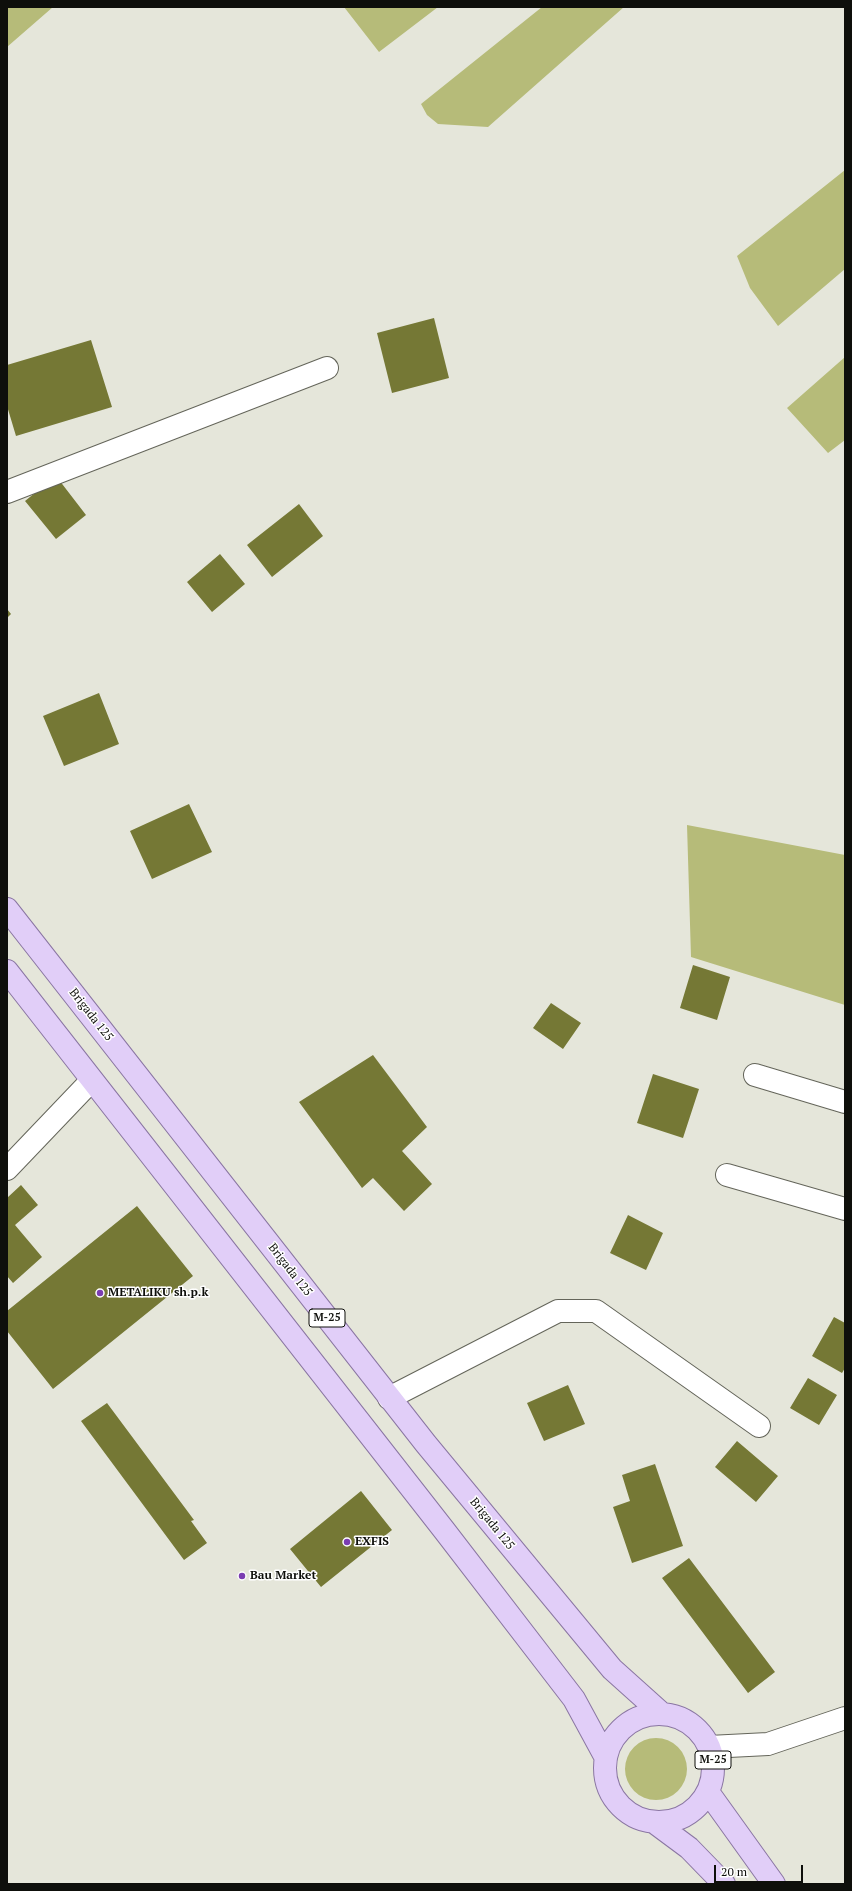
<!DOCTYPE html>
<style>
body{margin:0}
#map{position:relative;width:852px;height:1891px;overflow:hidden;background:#e5e6da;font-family:"PT Serif",serif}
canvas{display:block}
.frame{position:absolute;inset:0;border:8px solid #0e0f0b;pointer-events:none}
.scale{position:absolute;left:714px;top:1865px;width:89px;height:18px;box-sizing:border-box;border:2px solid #0e0f0b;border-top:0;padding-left:5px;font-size:12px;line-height:14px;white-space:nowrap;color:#0e0f0b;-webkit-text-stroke:3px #fff;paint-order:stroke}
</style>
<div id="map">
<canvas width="852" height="1891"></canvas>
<div class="frame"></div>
<div class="scale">20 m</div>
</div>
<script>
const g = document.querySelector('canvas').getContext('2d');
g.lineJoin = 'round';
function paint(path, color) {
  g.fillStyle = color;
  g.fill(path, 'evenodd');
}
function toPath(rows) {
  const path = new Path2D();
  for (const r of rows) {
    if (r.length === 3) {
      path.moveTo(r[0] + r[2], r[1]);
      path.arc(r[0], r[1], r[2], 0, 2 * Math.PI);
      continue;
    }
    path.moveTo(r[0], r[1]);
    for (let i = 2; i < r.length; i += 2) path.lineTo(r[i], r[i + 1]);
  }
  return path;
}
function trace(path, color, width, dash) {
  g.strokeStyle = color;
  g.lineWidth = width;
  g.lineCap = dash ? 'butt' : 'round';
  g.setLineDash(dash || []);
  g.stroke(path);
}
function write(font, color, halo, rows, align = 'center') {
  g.font = font + ' "PT Serif",serif';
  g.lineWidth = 3;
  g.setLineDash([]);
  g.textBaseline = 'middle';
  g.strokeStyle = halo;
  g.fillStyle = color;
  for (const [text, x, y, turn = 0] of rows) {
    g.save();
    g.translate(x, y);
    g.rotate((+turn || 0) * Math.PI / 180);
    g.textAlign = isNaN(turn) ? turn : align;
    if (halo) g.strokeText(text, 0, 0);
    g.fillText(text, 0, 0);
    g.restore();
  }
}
paint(toPath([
 [7,7,53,7,7,47],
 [344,7,438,7,379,52],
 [542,7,624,7,488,127,438,124,427,115,421,104],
 [845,170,845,269,778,326,750,288,737,256],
 [845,357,845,440,828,453,787,408],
 [687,825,845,855,845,1005,691,957],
 [656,1769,31]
]), '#b6bb79');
paint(toPath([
 [434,318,449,378,392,393,377,333],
 [91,340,112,407,16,436,7,406,7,365],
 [56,476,86,515,56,539,25,501],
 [299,504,323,536,272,577,247,545],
 [220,554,245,584,212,612,187,582],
 [7,609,11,614,7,618],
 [99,693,119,744,64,766,43,716],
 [189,804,212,852,152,879,130,831],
 [693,965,730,977,717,1020,680,1008],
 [551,1003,581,1023,563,1049,533,1028],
 [373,1055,427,1127,402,1151,432,1184,404,1211,373,1178,362,1188,299,1102],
 [653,1074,699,1089,683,1138,637,1123],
 [21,1185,38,1205,15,1225,42,1257,13,1283,7,1276,7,1198],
 [137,1206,193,1276,53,1389,7,1331,7,1311],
 [628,1215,663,1233,646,1270,610,1253],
 [834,1317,845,1323,845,1368,842,1373,812,1356],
 [808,1378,837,1395,819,1425,790,1408],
 [568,1385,585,1424,544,1441,527,1403],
 [107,1403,194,1520,191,1521,207,1543,184,1560,81,1421],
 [737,1441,778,1476,756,1502,715,1467],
 [655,1464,683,1546,632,1563,613,1507,630,1501,622,1475],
 [361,1491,392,1530,321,1587,290,1549],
 [689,1558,775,1672,748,1693,662,1578]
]), '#757835');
const minor = toPath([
 [7,492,327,368],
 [755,1075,845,1102],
 [7,1169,91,1081],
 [727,1175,845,1209],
 [389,1398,558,1311,596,1311,759,1426],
 [709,1747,768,1744,845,1718]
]);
const major = toPath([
 [7,909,426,1444,612,1669,661,1713],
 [7,971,444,1530,574,1699,606,1758],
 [659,1768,54],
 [708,1792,774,1884],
 [654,1822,689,1848,724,1884]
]);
trace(minor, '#64655a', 24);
trace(major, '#8a76a2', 24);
trace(minor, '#fff', 22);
trace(major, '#e1cef8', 22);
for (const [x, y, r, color] of [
 [100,1293,4,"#7b3db2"],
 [347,1542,4,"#7b3db2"],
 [242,1576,4,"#7b3db2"]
]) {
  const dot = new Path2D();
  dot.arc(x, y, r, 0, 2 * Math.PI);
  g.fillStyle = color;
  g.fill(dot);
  trace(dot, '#fff', 1.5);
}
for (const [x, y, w] of [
 [327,1318,36],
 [713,1760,36]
]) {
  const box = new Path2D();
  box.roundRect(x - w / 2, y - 9, w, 18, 3);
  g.fillStyle = '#fff';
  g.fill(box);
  trace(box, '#0e0f0b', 1);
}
write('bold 11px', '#0e0f0b', null, [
 ["M-25",327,1318],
 ["M-25",713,1760]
]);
write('12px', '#0e0f0b', '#fff', [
 ["Brigada 125",91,1015,52],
 ["Brigada 125",290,1270,52],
 ["Brigada 125",492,1524,51]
]);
write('bold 12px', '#0e0f0b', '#fff', [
 ["METALIKU sh.p.k",108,1293],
 ["EXFIS",355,1542],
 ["Bau Market",250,1576]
], 'left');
</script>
